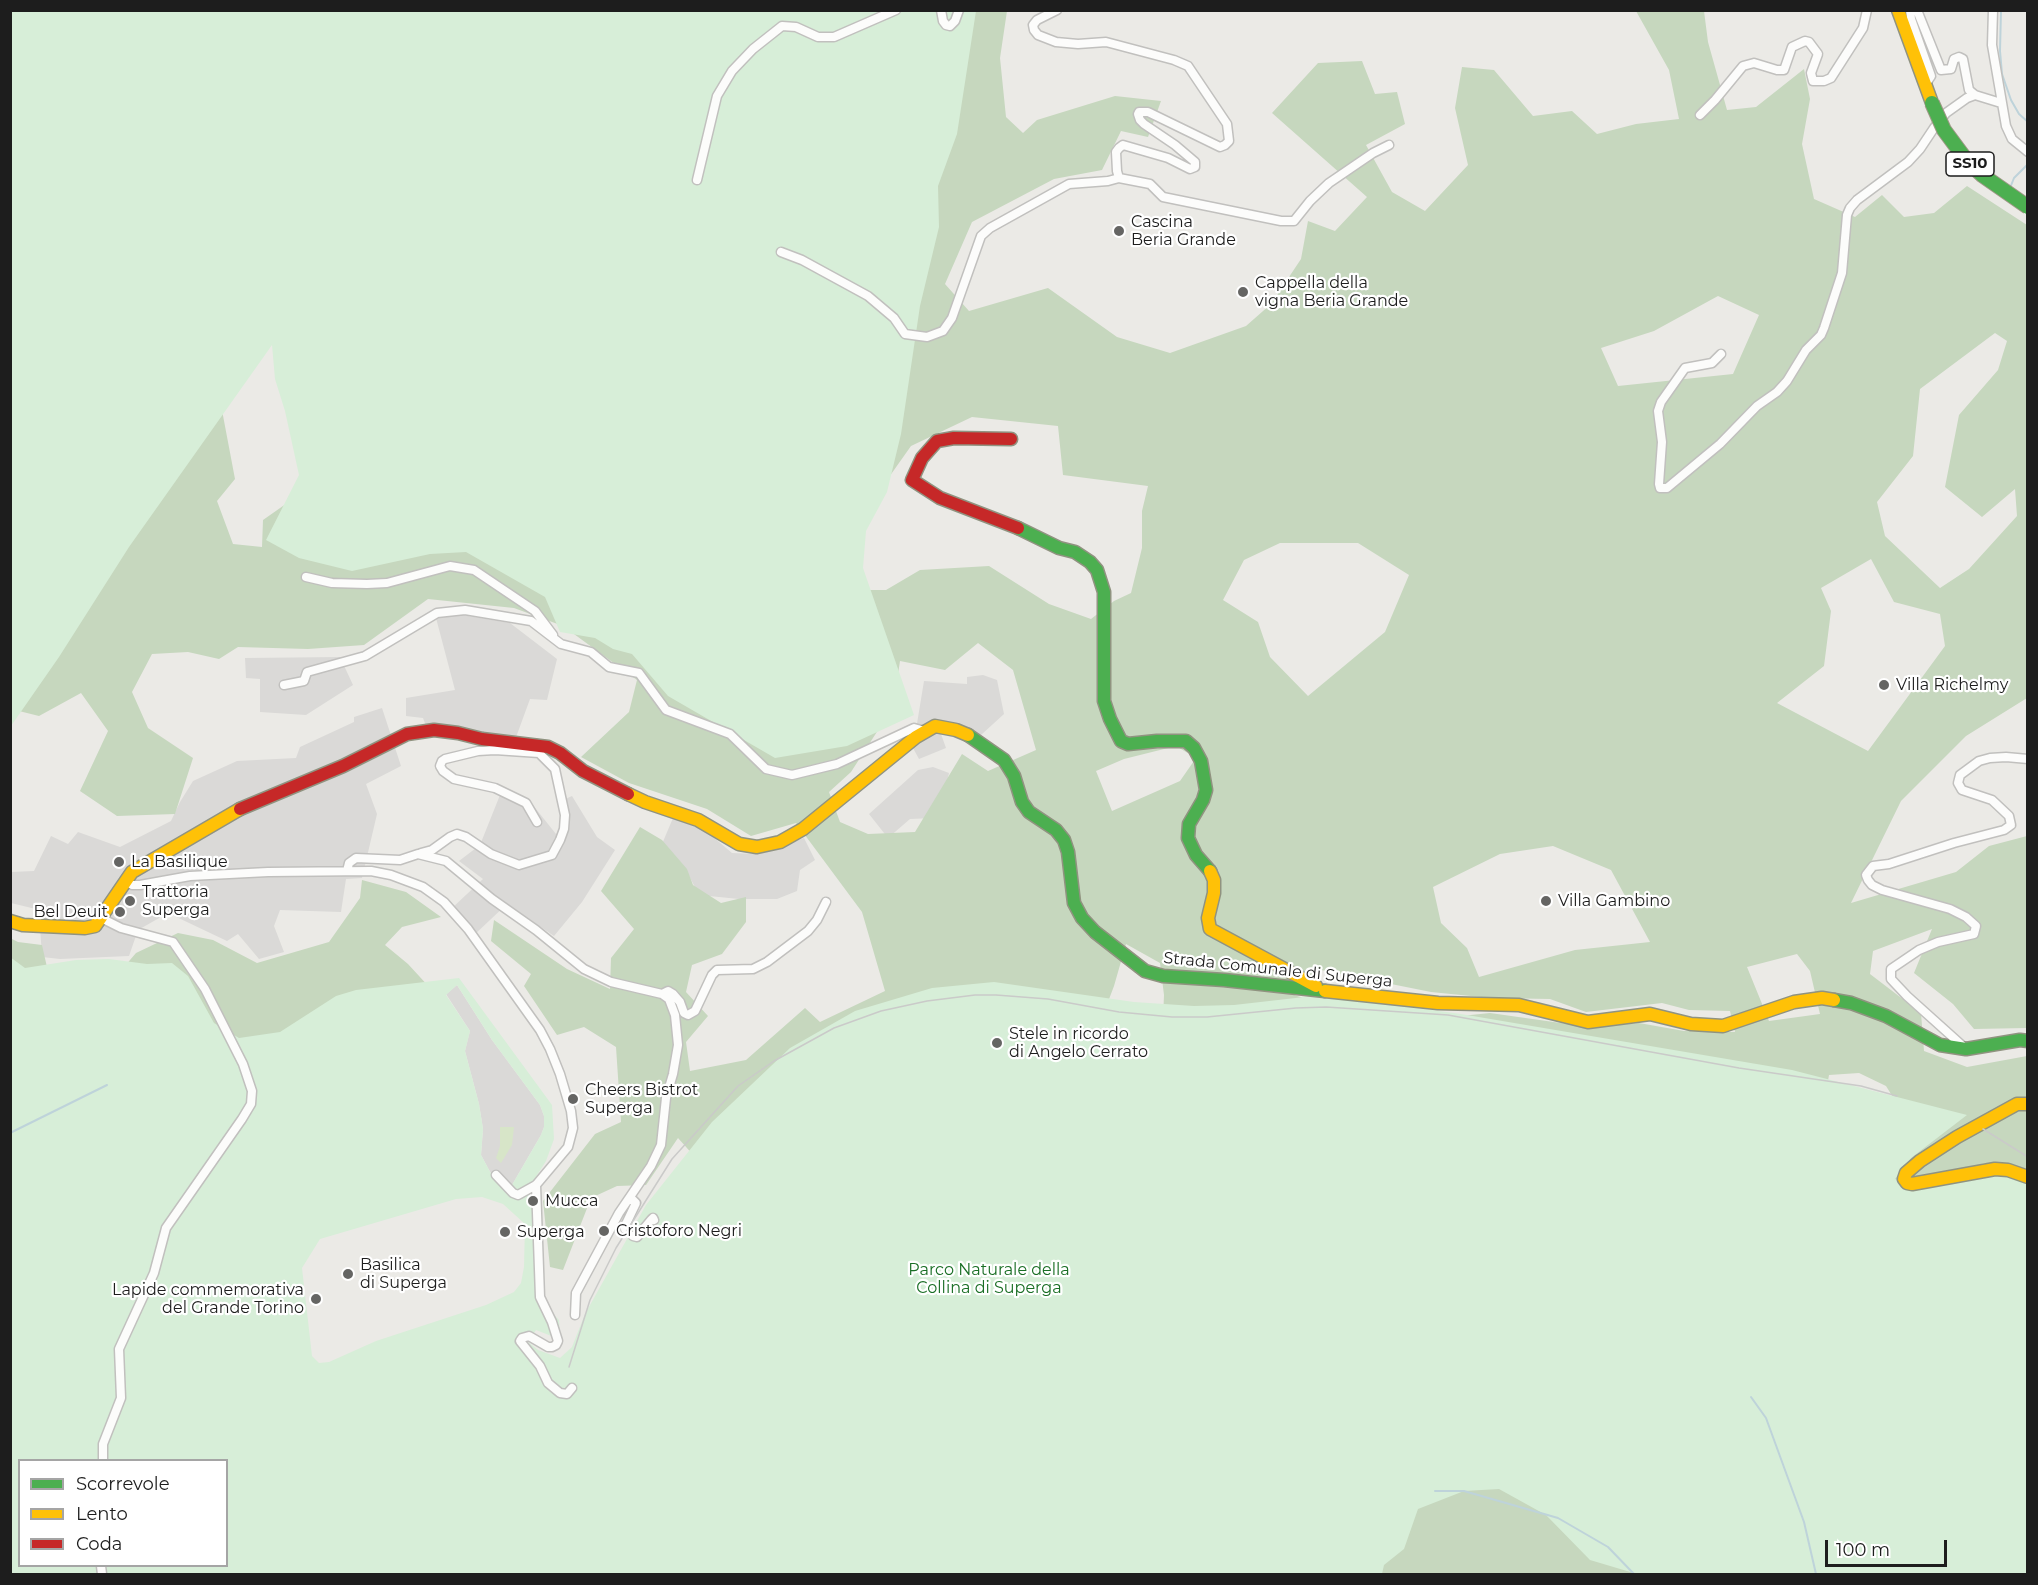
<!DOCTYPE html>
<style>
body{margin:0}
#map{position:relative;width:2038px;height:1585px;overflow:hidden;background:#ebeae6;font-family:Montserrat,sans-serif}
canvas{display:block}
.frame{position:absolute;inset:0;border:12px solid #1d1d1d;pointer-events:none}
.legend{position:absolute;left:18px;top:1459px;width:210px;height:108px;box-sizing:border-box;background:#fff;border:2px solid #a5a5a5;margin:0;padding:8px 10px;list-style:none;font-size:18px;color:#1d1d1d}
.legend li{display:flex;align-items:center;gap:12px;height:30px}
.legend b{width:30px;border:2px solid #a5a5a5}
.scale{position:absolute;left:1825px;top:1540px;width:122px;height:27px;box-sizing:border-box;border:3px solid #1d1d1d;border-top:0;padding-left:8px;font-size:18px;line-height:21px;white-space:nowrap;color:#1d1d1d;-webkit-text-stroke:4px #fff;paint-order:stroke}
</style>
<div id="map">
<canvas width="2038" height="1585"></canvas>
<div class="frame"></div>
<ul class="legend">
<li><b style="height:8px;background:#4caf50"></b>Scorrevole</li>
<li><b style="height:8px;background:#ffc107"></b>Lento</li>
<li><b style="height:8px;background:#c62828"></b>Coda</li>
</ul>
<div class="scale">100 m</div>
</div>
<script>
const g = document.querySelector('canvas').getContext('2d');
g.lineJoin = 'round';
function paint(path, color) {
  g.fillStyle = color;
  g.fill(path, 'evenodd');
}
function toPath(rows) {
  const path = new Path2D();
  for (const r of rows) {
    path.moveTo(r[0], r[1]);
    for (let i = 2; i < r.length; i += 2) path.lineTo(r[i], r[i + 1]);
  }
  return path;
}
function trace(path, color, width, dash) {
  g.strokeStyle = color;
  g.lineWidth = width;
  g.lineCap = dash ? 'butt' : 'round';
  g.setLineDash(dash || []);
  g.stroke(path);
}
function write(font, color, halo, rows, align = 'center') {
  g.font = font + ' Montserrat,sans-serif';
  g.lineWidth = 4.5;
  g.setLineDash([]);
  g.textBaseline = 'middle';
  g.strokeStyle = halo;
  g.fillStyle = color;
  for (const [text, x, y, turn = 0] of rows) {
    g.save();
    g.translate(x, y);
    g.rotate((+turn || 0) * Math.PI / 180);
    g.textAlign = isNaN(turn) ? turn : align;
    if (halo) g.strokeText(text, 0, 0);
    g.fillText(text, 0, 0);
    g.restore();
  }
}
paint(toPath([
 [462,615,510,623,557,659,547,700,530,699,515,740,426,726,423,718,406,716,406,698,455,690,436,618],
 [340,657,353,685,306,715,260,712,260,679,246,678,245,658],
 [983,675,997,680,1004,714,981,735,952,722,941,734,946,748,919,759,913,748,924,681,967,684,967,677],
 [382,708,401,766,366,784,377,814,362,878,346,879,341,912,280,910,274,926,284,952,259,959,238,934,227,941,168,913,138,930,129,956,60,959,42,957,40,926,44,911,11,903,11,872,34,871,51,836,68,844,78,832,120,847,171,821,180,802,193,781,237,761,296,758,300,747,354,722,354,717],
 [933,767,949,773,945,791,934,818,910,819,888,838,869,814,918,770],
 [502,790,532,804,556,834,565,828,563,800,572,796,597,837,615,850,582,902,554,936,507,904,473,936,451,909,483,879,459,861,480,845],
 [673,818,706,831,732,853,757,854,804,838,815,860,800,870,797,891,777,899,739,899,699,895,685,868,662,844],
 [457,985,492,1040,540,1105,544,1116,544,1127,541,1135,512,1185,505,1187,495,1181,481,1155,483,1129,479,1104,465,1051,470,1031,446,994]
]), '#dad9d7');
paint(toPath([
 [500,1127,514,1127,512,1145,501,1163,496,1158,500,1146]
]), '#d7e5c8');
paint(toPath([
 [11,11,1007,11,1000,58,1006,117,1023,133,1037,120,1115,96,1161,101,1148,137,1121,131,1102,170,1054,179,972,222,945,284,969,311,1048,288,1117,337,1170,353,1246,326,1271,304,1301,259,1308,221,1335,231,1367,197,1272,113,1318,63,1362,61,1375,94,1397,92,1405,124,1366,145,1392,192,1425,211,1468,165,1455,108,1462,67,1494,70,1533,116,1572,111,1597,134,1636,124,1679,119,1669,70,1636,11,1704,11,1708,42,1727,110,1756,107,1804,69,1810,99,1802,144,1814,199,1855,217,1882,195,1904,217,1934,213,1967,186,2027,225,2027,698,1966,736,1901,801,1851,903,1956,872,1989,846,2027,836,2027,1028,1974,1029,1953,1004,1914,973,1932,929,1873,951,1870,974,1921,1013,1924,1051,1967,1067,2027,1056,2027,1169,2003,1163,1924,1176,2027,1574,11,1574,10,938,18,942,42,945,49,976,124,967,136,953,178,933,213,940,257,963,329,942,360,898,362,880,406,892,441,917,402,927,385,945,408,964,442,1001,298,1246,307,1379,520,1358,547,1393,712,1176,678,1138,646,1185,617,1186,591,1198,563,1270,550,1267,543,1201,595,1134,621,1122,616,1047,584,1027,557,1035,524,986,531,974,491,941,494,920,567,969,610,989,611,958,634,929,601,891,640,827,662,840,687,869,693,885,721,903,746,897,746,922,722,954,692,965,686,992,708,1016,686,1042,690,1071,746,1060,805,1008,820,1022,885,991,862,912,796,823,751,836,707,809,629,783,581,757,629,712,637,680,563,626,514,608,428,599,364,645,308,649,238,647,219,659,188,652,152,654,132,692,148,728,193,758,175,814,117,816,80,791,108,731,81,693,39,716,11,709],
 [350,266,310,487,263,520,262,547,233,544,217,501,235,479,221,405,239,356],
 [1718,296,1759,315,1733,374,1618,386,1601,348,1654,331],
 [1995,333,2007,341,1998,370,1959,415,1945,487,1982,517,2015,489,2017,516,1969,569,1940,588,1885,536,1877,502,1913,456,1920,389],
 [972,417,1058,426,1063,475,1148,486,1142,511,1142,548,1131,593,1114,601,1091,619,1049,604,989,566,920,570,886,590,860,590,853,528,911,446],
 [1280,543,1358,543,1409,575,1385,632,1308,696,1270,657,1258,622,1223,600,1244,560],
 [1871,559,1894,602,1940,614,1945,646,1868,751,1777,703,1824,666,1831,611,1821,588],
 [978,643,1013,670,1036,750,988,771,962,754,915,832,868,834,840,822,829,792,851,772,893,707,900,661,945,670],
 [1176,746,1196,758,1180,781,1112,811,1096,771,1124,759],
 [1553,846,1611,870,1650,942,1575,950,1479,977,1467,948,1441,923,1433,887,1500,854],
 [1126,944,1160,963,1164,995,1162,1043,1100,1023,1114,986],
 [1797,954,1810,971,1820,1014,1769,1021,1747,967],
 [1321,970,1431,992,1491,998,1550,999,1586,1012,1662,1003,1689,1010,1730,1011,1735,1032,1684,1031,1639,1023,1589,1027,1490,1013,1412,1021,1343,1011,1291,994],
 [1859,1073,1886,1086,1899,1107,1825,1098,1829,1075],
 [20,1460,226,1460,226,1566,20,1566]
]), '#c6d7be');
paint(toPath([
 [11,11,976,11,957,134,938,186,939,227,920,306,901,434,887,492,866,531,863,568,914,715,847,746,775,758,668,696,632,654,613,649,595,638,560,632,545,597,466,552,430,554,352,571,299,558,266,540,299,475,285,411,275,379,272,345,129,547,59,657,11,726],
 [10,957,25,968,76,960,109,959,147,964,172,963,188,976,214,1023,239,1038,280,1032,336,996,356,990,459,978,552,1105,554,1139,546,1161,534,1180,530,1196,545,1305,559,1320,560,1336,554,1337,536,1330,528,1342,538,1350,560,1358,572,1347,585,1314,646,1205,712,1122,790,1048,855,1011,932,988,994,982,1134,1002,1194,1006,1234,1005,1322,995,1461,1014,1792,1070,1967,1115,1911,1158,1895,1179,1902,1182,1921,1181,1985,1163,2027,1181,2027,1574,1637,1574,1590,1560,1546,1515,1499,1489,1464,1491,1418,1509,1404,1549,1384,1565,1382,1574,11,1574],
 [457,985,492,1040,540,1105,544,1116,544,1127,541,1135,512,1185,505,1187,495,1181,481,1155,483,1129,479,1104,465,1051,470,1031,446,995],
 [482,1197,503,1204,525,1224,524,1267,521,1283,514,1292,486,1305,376,1341,329,1362,319,1363,312,1356,302,1268,320,1239,456,1199],
 [20,1460,226,1460,226,1566,20,1566]
]), '#d7eed8');
trace(toPath([
 [2001,10,2000,51,2002,74,2011,100,2019,114,2028,122],
 [2010,188,2014,178,2028,164],
 [10,1133,107,1085],
 [1751,1397,1766,1418,1804,1522,1816,1574],
 [1435,1491,1464,1491,1558,1518,1608,1547,1634,1574]
]), '#bed3da', 2);
const street = toPath([
 [941,10,943,21,946,25,950,26,955,21,959,10],
 [1057,10,1037,20,1033,25,1034,30,1038,35,1056,42,1078,44,1106,42,1174,60,1188,66,1227,124,1229,141,1225,145,1220,147,1148,112,1139,112,1138,114,1140,120,1144,124,1175,145,1195,162,1195,167,1190,169,1168,158,1123,145,1119,148,1116,152,1117,171,1119,178,1150,184,1163,197,1281,221,1294,221,1310,201,1329,183,1373,153,1389,145],
 [1910,10,1911,19,1931,76,1925,85],
 [1917,10,1941,70,1951,69,1954,59,1959,57,1963,59,1969,90,1975,95,2001,103],
 [1993,10,1992,45,2006,126,2012,139,2028,152],
 [1700,115,1715,100,1743,66,1754,63,1777,70,1784,70,1792,47,1805,41,1809,42,1818,54,1811,73,1813,81,1824,81,1831,78,1863,28,1867,10],
 [697,180,717,96,732,71,753,49,782,26,796,27,818,37,834,37,896,10],
 [781,252,802,260,868,296,894,318,905,334,927,337,943,331,952,318,981,236,990,228,1069,184,1108,181,1119,178],
 [1721,354,1712,363,1685,368,1661,402,1658,411,1662,442,1659,484,1660,488,1667,488,1720,444,1757,406,1777,392,1787,381,1806,350,1821,335,1824,328,1842,273,1847,215,1850,208,1857,200,1908,162,1920,149,1934,128,1946,113,1967,98,1975,95],
 [306,577,332,583,367,584,387,583,450,566,474,570,535,611,553,635],
 [284,685,304,681,307,672,365,656,437,613,465,610,531,621,561,644,591,652,609,667,639,673,666,710,730,734,766,769,792,775,837,764,914,728,925,731],
 [537,822,526,803,495,788,454,779,443,771,440,766,442,761,445,759,478,751,495,750,539,753],
 [421,853,432,850,450,837,457,834,466,837,491,854,519,865,552,855,560,840,564,829,565,815,555,769,539,753,537,744],
 [347,871,349,863,356,858,400,860,418,854,446,861,492,899,536,930,584,969,611,982,662,994,669,999,675,1015,678,1045,673,1074,666,1098,661,1145,651,1166,619,1213,576,1293,575,1315],
 [126,881,132,885,140,885,190,876,268,872,371,871,391,875,423,887,444,902,468,929,540,1030,550,1049,560,1074,571,1111,573,1128,568,1147,536,1185,518,1195,513,1193,496,1175],
 [101,918,121,928,173,942,205,989,243,1064,252,1091,251,1104,242,1119,166,1228,154,1273,119,1349,121,1398,103,1444,103,1460],
 [662,994,668,991,673,994,680,1002,684,1013,688,1015,695,1011,712,975,717,970,753,969,767,962,808,931,817,920,826,902],
 [1966,1049,1907,996,1891,979,1891,969,1919,950,1938,942,1974,934,1976,926,1966,917,1950,909,1882,890,1872,885,1868,880,1866,875,1873,866,1889,864,1954,843,2004,830,2011,825,2009,816,1992,800,1962,790,1958,783,1960,775,1979,761,1990,758,2006,757,2028,759],
 [536,1185,540,1297,552,1322,558,1341,556,1345,552,1347,548,1347,529,1336,522,1338,520,1341,540,1366,548,1383,560,1393,567,1394,572,1388],
 [625,1229,625,1226,636,1203,633,1200,628,1200],
 [633,1236,637,1237,651,1220,653,1218,654,1220],
 [101,1566,102,1574]
]);
const fast = toPath([
 [1018,528,1059,548,1075,552,1090,562,1097,570,1104,592,1104,701,1110,719,1121,741,1128,744,1157,741,1186,741,1194,748,1201,761,1206,790,1203,800,1189,824,1188,838,1196,855,1210,871],
 [968,735,1004,760,1014,776,1022,802,1029,812,1056,830,1064,840,1068,852,1074,903,1082,918,1095,932,1145,971,1163,976,1224,980,1325,991],
 [1834,1000,1851,1003,1886,1016,1940,1045,1966,1049,2020,1040,2028,1041]
]);
const slow = toPath([
 [1898,10,1932,103],
 [628,794,645,802,698,820,739,844,757,847,780,842,803,829,916,737,935,726,956,730,968,735],
 [1210,871,1214,880,1214,893,1208,918,1210,929,1316,986],
 [10,921,23,925,85,928,95,926,132,872,240,809],
 [1325,991,1438,1003,1519,1005,1588,1022,1650,1014,1691,1024,1723,1026,1794,1002,1822,998,1834,1000],
 [2028,1104,2017,1104,1957,1137,1920,1161,1906,1173,1904,1179,1907,1183,1912,1184,1995,1169,2008,1170,2028,1177]
]);
const jam = toPath([
 [1011,439,954,438,937,441,922,458,912,480,940,498,1018,528],
 [240,809,343,766,407,734,434,730,458,733,482,739,548,747,560,753,583,771,628,794]
]);
trace(street, '#c1c0be', 11);
trace(fast, '#909380', 15);
trace(slow, '#909380', 15);
trace(jam, '#909380', 15);
trace(street, '#fcfcfb', 8);
trace(fast, '#4caf50', 12);
trace(slow, '#ffc107', 12);
trace(jam, '#c62828', 12);
trace(toPath([
 [1983,1129,2028,1157],
 [569,1367,590,1300,616,1248,672,1159,738,1086,774,1061,834,1028,881,1011,927,1001,975,995,996,995,1048,999,1119,1012,1172,1017,1207,1017,1296,1008,1326,1007,1448,1015,1739,1068,1861,1086,1897,1096]
]), '#cacac9', 1.5);
const fastBridge = toPath([
 [1932,103,1944,130,1967,161,1982,175,2028,207]
]);
trace(fastBridge, '#9e9886', 16, []);
trace(fastBridge, '#4caf50', 14);
for (const [x, y, r, color] of [
 [1119,231,6,"#656563"],
 [1243,292,6,"#656563"],
 [1884,685,6,"#656563"],
 [119,862,6,"#656563"],
 [130,901,6,"#656563"],
 [1546,901,6,"#656563"],
 [120,912,6,"#656563"],
 [997,1043,6,"#656563"],
 [573,1099,6,"#656563"],
 [533,1201,6,"#656563"],
 [604,1231,6,"#656563"],
 [505,1232,6,"#656563"],
 [348,1274,6,"#656563"],
 [316,1299,6,"#656563"]
]) {
  const dot = new Path2D();
  dot.arc(x, y, r, 0, 2 * Math.PI);
  g.fillStyle = color;
  g.fill(dot);
  trace(dot, '#fff', 2);
}
for (const [x, y, w] of [
 [1970,164,48]
]) {
  const box = new Path2D();
  box.roundRect(x - w / 2, y - 12, w, 24, 4.5);
  g.fillStyle = '#fff';
  g.fill(box);
  trace(box, '#1d1d1d', 1.5);
}
write('bold 15px', '#1d1d1d', null, [
 ["SS10",1970,164]
]);
write('16px', '#1d1d1d', '#fff', [
 ["Cascina",1131,222],
 ["Beria Grande",1131,240],
 ["Cappella della",1255,283],
 ["vigna Beria Grande",1255,301],
 ["Villa Richelmy",1896,685],
 ["La Basilique",131,862],
 ["Trattoria",142,892],
 ["Superga",142,910],
 ["Villa Gambino",1558,901],
 ["Bel Deuit",108,912,"right"],
 ["Stele in ricordo",1009,1034],
 ["di Angelo Cerrato",1009,1052],
 ["Cheers Bistrot",585,1090],
 ["Superga",585,1108],
 ["Mucca",545,1201],
 ["Cristoforo Negri",616,1231],
 ["Superga",517,1232],
 ["Basilica",360,1265],
 ["di Superga",360,1283],
 ["Lapide commemorativa",304,1290,"right"],
 ["del Grande Torino",304,1308,"right"]
], 'left');
write('16px', '#1d1d1d', '#fff', [
 ["Strada Comunale di Superga",1278,970,6]
]);
write('16px', '#196e24', '#fff', [
 ["Parco Naturale della",989,1270],
 ["Collina di Superga",989,1288]
]);
</script>
